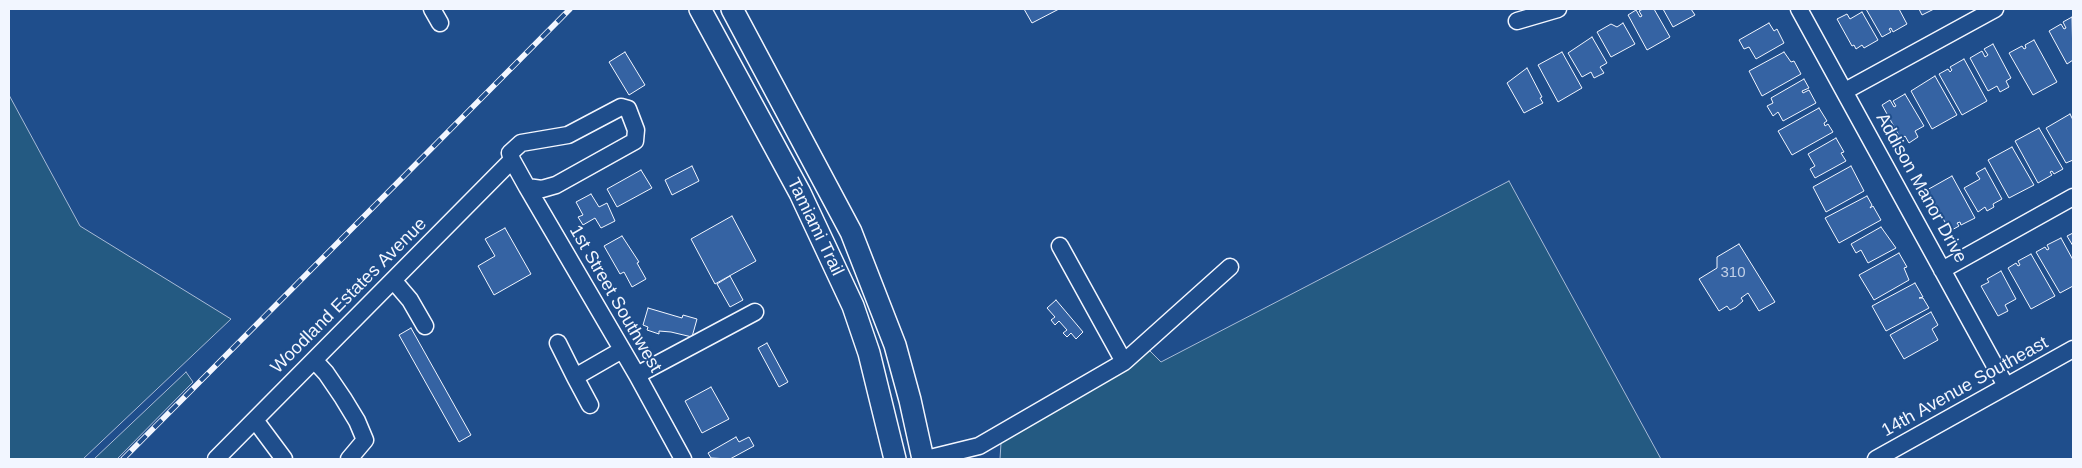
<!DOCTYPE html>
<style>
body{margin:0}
#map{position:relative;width:2082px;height:468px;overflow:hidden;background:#1f4e8c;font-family:Helvetica,sans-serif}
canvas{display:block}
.frame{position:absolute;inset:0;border:10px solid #f2f6ff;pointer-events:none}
</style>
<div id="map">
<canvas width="2082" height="468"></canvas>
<div class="frame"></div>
</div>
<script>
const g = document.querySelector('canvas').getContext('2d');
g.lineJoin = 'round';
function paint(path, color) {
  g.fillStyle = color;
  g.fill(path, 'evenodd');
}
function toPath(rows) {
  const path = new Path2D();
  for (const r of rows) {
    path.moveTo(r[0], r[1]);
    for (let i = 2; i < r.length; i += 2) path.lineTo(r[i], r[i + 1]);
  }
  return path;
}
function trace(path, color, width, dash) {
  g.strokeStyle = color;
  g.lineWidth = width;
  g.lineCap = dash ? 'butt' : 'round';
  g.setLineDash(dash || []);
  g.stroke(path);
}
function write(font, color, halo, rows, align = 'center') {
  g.font = font + ' Helvetica,sans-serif';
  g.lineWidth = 4;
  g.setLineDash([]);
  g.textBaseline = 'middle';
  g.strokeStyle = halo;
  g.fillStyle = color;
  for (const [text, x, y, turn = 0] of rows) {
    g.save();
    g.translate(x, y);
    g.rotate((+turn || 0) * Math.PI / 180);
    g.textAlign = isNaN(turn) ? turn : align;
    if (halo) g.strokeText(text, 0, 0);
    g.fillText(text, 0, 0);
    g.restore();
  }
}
const green = toPath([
 [9,95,80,226,231,319,83,459,9,459,9,95],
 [1509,181,1661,459,1000,459,1001,443,1134,365,1126,350,1141,342,1161,362,1509,181],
 [186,372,193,382,117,459,94,459,186,372]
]);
paint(green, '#245a82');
trace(green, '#a8bbd7', 1);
const building = toPath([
 [1024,9,1059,9,1032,23,1024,9],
 [1643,9,1654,9,1670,37,1647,50,1628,15,1636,10,1640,17,1642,16,1639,11,1643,9],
 [1663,9,1691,9,1695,15,1673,27,1663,9],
 [1866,9,1899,9,1907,24,1893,32,1891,28,1889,29,1891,32,1882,37,1866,9],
 [1919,9,1934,9,1922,15,1919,9],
 [1862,12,1878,40,1864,48,1862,45,1856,49,1854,45,1852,46,1837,19,1847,14,1850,19,1862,12],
 [2072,17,2073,60,2067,64,2049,31,2061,24,2064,29,2066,28,2063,22,2072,17],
 [1623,23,1635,44,1611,57,1597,32,1611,24,1617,27,1623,23],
 [1769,23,1774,31,1777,29,1784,43,1756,59,1749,47,1744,49,1739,40,1769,23],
 [1592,37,1607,63,1600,67,1604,73,1594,78,1591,72,1582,77,1568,53,1592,37],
 [2034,40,2057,82,2033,95,2009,53,2022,46,2024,49,2026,48,2025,45,2034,40],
 [1993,44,2011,78,2006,81,2009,87,2000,92,1997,86,1988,91,1970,58,1982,51,1985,57,1988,55,1984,49,1993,44],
 [625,52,645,85,629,95,609,62,625,52],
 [1562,52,1582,88,1558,102,1538,65,1562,52],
 [1784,52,1791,62,1794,61,1801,74,1762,96,1749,71,1784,52],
 [1964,59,1987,101,1962,115,1939,74,1948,69,1950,72,1952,70,1950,67,1964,59],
 [1527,68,1542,97,1540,98,1543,103,1524,113,1507,83,1527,68],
 [1935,76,1957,115,1932,129,1911,91,1935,76],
 [1804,79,1809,88,1802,91,1803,93,1809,90,1816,103,1783,121,1778,112,1773,116,1767,106,1773,103,1771,98,1804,79],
 [1905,94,1924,126,1915,131,1918,137,1909,143,1905,136,1901,139,1882,105,1890,100,1894,107,1896,106,1893,101,1905,94],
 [1819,108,1827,121,1824,123,1825,126,1828,124,1833,132,1792,155,1778,131,1819,108],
 [2070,114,2073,120,2073,160,2066,163,2046,128,2070,114],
 [2039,128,2063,169,2054,174,2052,171,2050,172,2052,175,2038,183,2015,141,2039,128],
 [1836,138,1844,152,1841,153,1846,161,1815,178,1810,169,1815,166,1808,154,1836,138],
 [2012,147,2034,185,2009,198,1988,160,2012,147],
 [692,166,699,181,672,195,665,180,692,166],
 [1851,166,1864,191,1826,212,1813,187,1851,166],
 [1985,168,2002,199,1993,204,1994,207,1987,211,1985,207,1978,212,1964,188,1980,179,1976,173,1985,168],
 [641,170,652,188,617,207,607,189,641,170],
 [1952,176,1975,218,1961,225,1960,222,1957,223,1959,226,1950,231,1927,190,1952,176],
 [591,194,599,207,607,203,615,221,601,228,595,218,583,225,578,217,583,215,576,202,591,194],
 [1867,196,1872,205,1870,208,1873,206,1881,220,1839,243,1825,218,1867,196],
 [732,216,756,261,715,284,691,239,732,216],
 [1881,227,1896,248,1868,263,1861,250,1856,253,1851,244,1881,227],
 [505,228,531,274,494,295,478,266,495,256,485,239,505,228],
 [2073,233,2073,246,2067,236,2073,233],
 [622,236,639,262,637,263,646,279,632,287,624,272,620,274,604,246,622,236],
 [2061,238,2073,260,2073,286,2060,293,2036,252,2045,247,2047,250,2049,249,2047,245,2061,238],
 [1739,244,1775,302,1759,311,1748,293,1741,298,1743,301,1736,307,1730,310,1727,306,1719,311,1699,279,1717,268,1717,257,1739,244],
 [1899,253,1907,267,1904,268,1909,280,1874,300,1859,275,1899,253],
 [2031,254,2055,296,2031,309,2008,268,2016,263,2018,266,2020,265,2018,261,2031,254],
 [2001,271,2016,299,2005,305,2008,311,1998,316,1981,286,1989,282,1987,279,2001,271],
 [730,276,743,300,730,307,717,284,730,276],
 [1915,283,1923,297,1919,298,1923,298,1929,308,1886,331,1872,306,1915,283],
 [1056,300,1083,332,1076,339,1071,333,1067,337,1063,333,1067,330,1059,321,1055,325,1051,320,1055,317,1047,308,1056,300],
 [648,308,682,318,683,315,697,319,692,337,671,332,659,331,659,334,647,330,648,327,643,325,648,308],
 [1931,312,1938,325,1932,329,1938,340,1904,359,1890,335,1931,312],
 [411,328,471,435,459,442,399,335,411,328],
 [767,343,788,382,779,387,758,348,767,343],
 [711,387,729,419,702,433,685,401,711,387],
 [736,437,739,442,749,437,754,446,730,459,711,458,708,453,736,437]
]);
paint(building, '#3563a3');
trace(building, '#f2f6ff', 1);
const minor = toPath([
 [432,9,440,23],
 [1799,9,2006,386],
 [1517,21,1558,9],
 [1845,91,1995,9],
 [527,187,542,189,556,185,635,141,636,130,628,109,621,107,568,135,521,143,510,153,512,160,527,187,637,375,683,459],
 [1060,246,1124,362],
 [1942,270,2073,197],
 [393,280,410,300,425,326],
 [558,343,575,377,622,350],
 [314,360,326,373,343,398,357,421,365,440,349,459],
 [637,375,755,312],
 [575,377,590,405],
 [255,420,284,459],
 [216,459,512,160],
 [926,459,979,446,1124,362,1230,267],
 [1876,459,2073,349]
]);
const major = toPath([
 [700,9,800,193,853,306,869,353,895,459],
 [732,9,851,232,895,345,910,400,923,459]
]);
trace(minor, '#f2f6ff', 19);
trace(major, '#f2f6ff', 24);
trace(minor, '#1f4e8c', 16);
trace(major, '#1f4e8c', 21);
const rail = toPath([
 [123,459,570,9]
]);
trace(rail, '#f2f6ff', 5.5);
trace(rail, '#1f4e8c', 4, [11]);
write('15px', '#c3d1e8', null, [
 ["310",1733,273]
]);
write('18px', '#f2f6ff', '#1f4e8c', [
 ["Addison Manor Drive",1921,188,61],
 ["Tamiami Trail",815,227,64],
 ["Woodland Estates Avenue",349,296,-45],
 ["1st Street Southwest",615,299,60],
 ["14th Avenue Southeast",1965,387,-29]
]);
</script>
